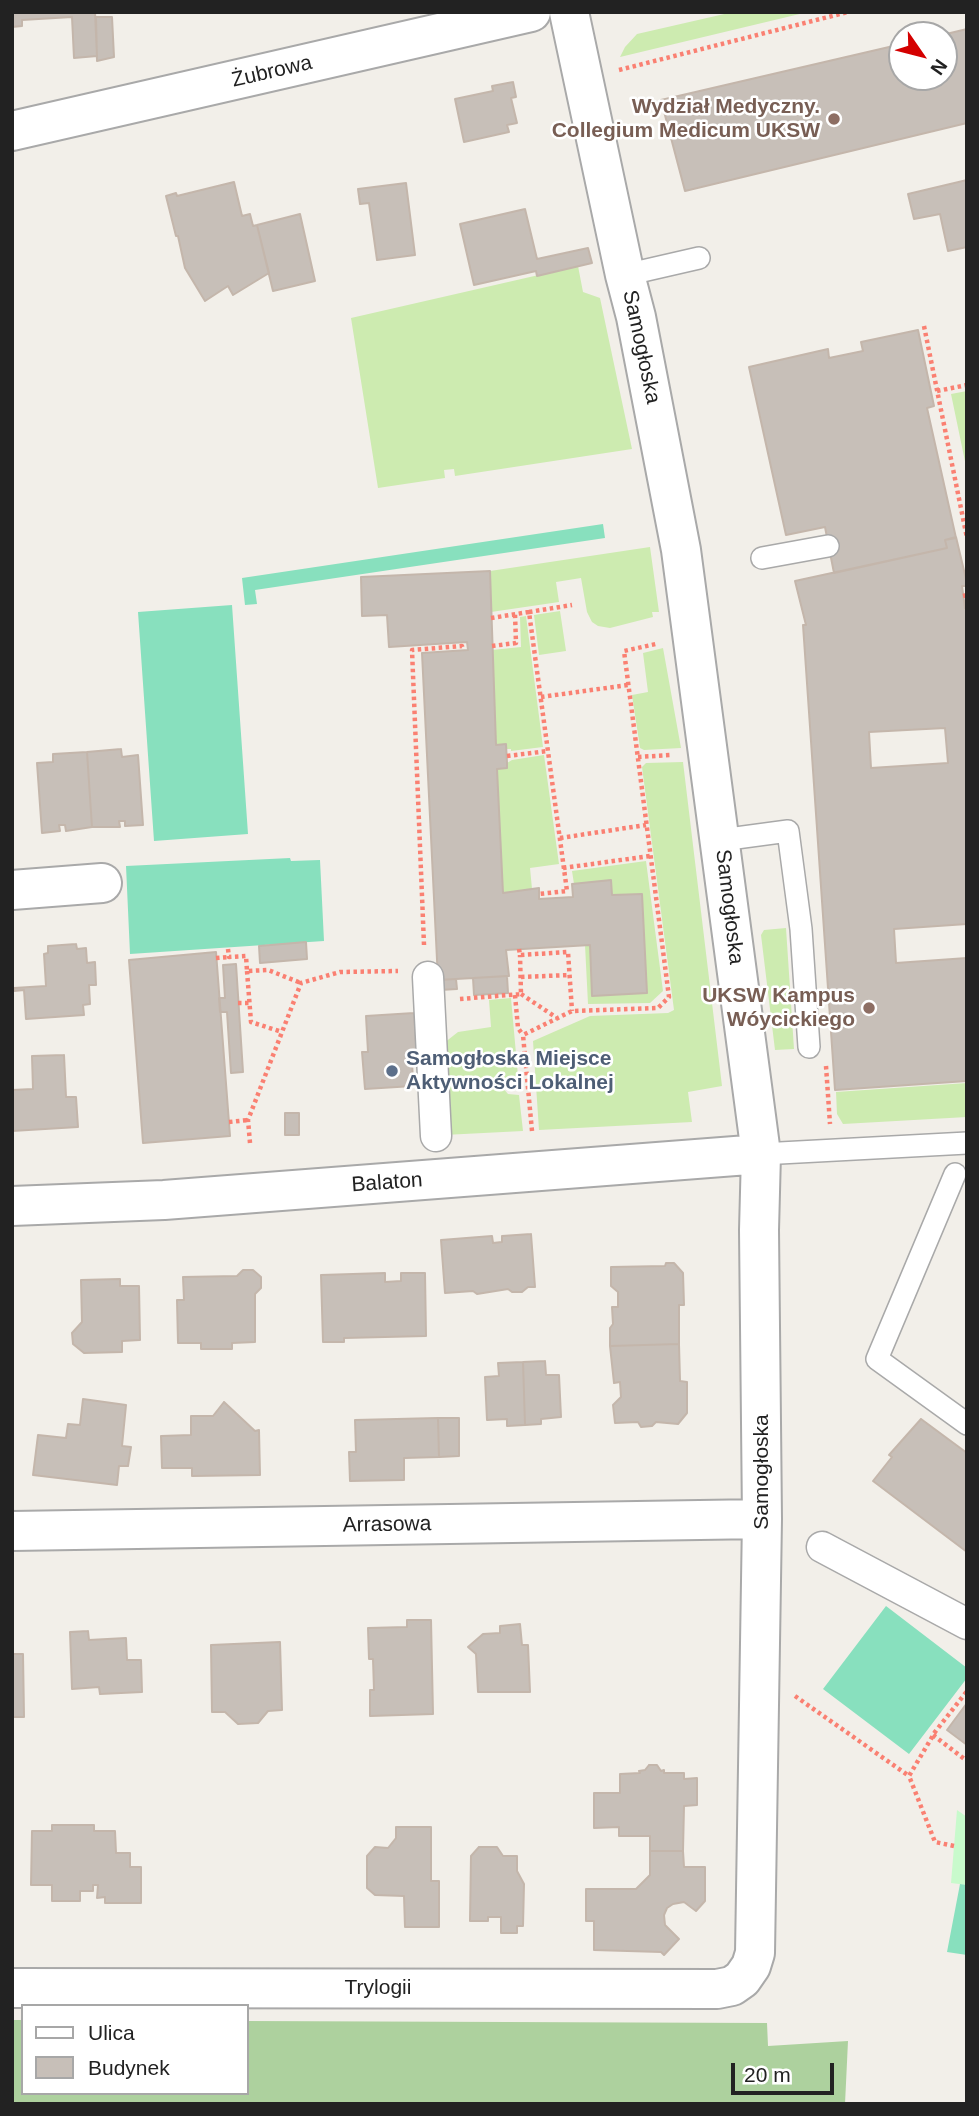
<!DOCTYPE html>
<meta charset="utf-8">
<style>
body{margin:0}
#map{position:relative;width:979px;height:2116px;overflow:hidden;background:#f2efe9;font-family:Helvetica,sans-serif}
canvas{display:block}
.frame{position:absolute;inset:0;border:14px solid #222;pointer-events:none}
.legend{position:absolute;left:21px;top:2004px;width:228px;height:91px;box-sizing:border-box;background:#fff;border:2px solid #a7a7a7;margin:0;padding:9px 12px;list-style:none;font-size:21px;color:#222}
.legend li{display:flex;align-items:center;gap:14px;height:35px}
.legend b{width:35px;border:2px solid #a7a7a7}
.north{position:absolute;left:888px;top:21px;width:70px;height:70px;box-sizing:border-box;background:#fff;border:2px solid #a7a7a7;border-radius:50%;rotate:125deg;font-size:19px;font-weight:700;line-height:28px;text-align:center;color:#222}
.north::after{content:'';display:block;margin:auto;width:24px;height:32px;background:#d40000;clip-path:polygon(50% 0,100% 100%,50% 72%,0 100%)}
.scale{position:absolute;left:731px;top:2063px;width:103px;height:32px;box-sizing:border-box;border:4px solid #222;border-top:0;padding-left:9px;font-size:21px;line-height:24px;white-space:nowrap;color:#222;-webkit-text-stroke:5px #fff;paint-order:stroke}
</style>
<div id="map">
<canvas width="979" height="2116"></canvas>
<div class="frame"></div>
<ul class="legend">
<li><b style="height:9px;background:#fff"></b>Ulica</li>
<li><b style="height:19px;background:#c7bfb8"></b>Budynek</li>
</ul>
<div class="north">N</div>
<div class="scale">20 m</div>
</div>
<script>
const g = document.querySelector('canvas').getContext('2d');
g.lineJoin = 'round';
function paint(path, color) {
  g.fillStyle = color;
  g.fill(path, 'evenodd');
}
function toPath(rows) {
  const path = new Path2D();
  for (const r of rows) {
    path.moveTo(r[0], r[1]);
    for (let i = 2; i < r.length; i += 2) path.lineTo(r[i], r[i + 1]);
  }
  return path;
}
function trace(path, color, width, dash) {
  g.strokeStyle = color;
  g.lineWidth = width;
  g.lineCap = dash ? 'butt' : 'round';
  g.setLineDash(dash || []);
  g.stroke(path);
}
function write(font, color, halo, rows, align = 'center') {
  g.font = font + ' Helvetica,sans-serif';
  g.lineWidth = 5;
  g.setLineDash([]);
  g.textBaseline = 'middle';
  g.strokeStyle = halo;
  g.fillStyle = color;
  for (const [text, x, y, turn = 0] of rows) {
    g.save();
    g.translate(x, y);
    g.rotate((+turn || 0) * Math.PI / 180);
    g.textAlign = isNaN(turn) ? turn : align;
    if (halo) g.strokeText(text, 0, 0);
    g.fillText(text, 0, 0);
    g.restore();
  }
}
paint(toPath([
 [733,12,808,12,620,57,625,47,637,34],
 [578,266,583,292,600,298,632,449,455,476,454,469,444,470,445,478,378,488,351,318],
 [967,391,967,471,951,394],
 [650,547,659,612,652,612,653,617,610,628,598,626,592,622,587,612,581,578,556,582,559,602,491,612,490,571],
 [560,611,566,651,539,655,534,615],
 [526,616,543,747,511,751,511,749,506,749,506,744,496,745,492,650,521,647,520,617],
 [663,648,681,748,644,750,640,748,632,695,648,692,643,653],
 [544,755,559,864,530,868,532,889,503,893,497,769,507,768,507,763,512,760],
 [683,762,722,1086,688,1092,692,1122,539,1130,533,1041,590,1016,668,1013,674,1010,642,767,646,763],
 [646,861,663,991,650,1003,588,1004,585,945,590,945,592,996,642,894,612,895,611,880,574,884,572,871],
 [786,928,794,1049,775,1050,761,935,764,930],
 [511,998,518,1076,506,1078,502,1087,508,1094,519,1095,523,1131,444,1135,444,1043,458,1032,491,1027,489,1000],
 [967,1083,967,1117,843,1124,837,1114,836,1092]
]), '#cdebb0');
paint(toPath([
 [12,2020,23,2020,23,2093,247,2093,247,2021,767,2023,768,2046,848,2041,845,2104,12,2104]
]), '#add19e');
paint(toPath([
 [957,1810,967,1817,967,1885,951,1883]
]), '#c8facc');
paint(toPath([
 [603,524,605,538,255,590,257,604,245,605,242,578],
 [232,605,248,834,154,841,138,612],
 [290,858,291,861,320,860,324,941,130,954,126,866],
 [886,1606,967,1668,967,1678,909,1754,823,1689],
 [960,1884,967,1885,967,1955,947,1952]
]), '#88e0be');
const building = toPath([
 [12,12,95,12,97,56,74,58,72,17,22,20,22,26,12,27,12,12],
 [96,17,112,17,114,57,97,61,96,17],
 [967,29,967,123,685,191,661,100,902,44,902,77,944,77,944,35,942,35,967,29],
 [513,82,516,97,511,98,517,123,507,125,509,132,464,142,455,99,493,91,492,86,513,82],
 [967,180,967,247,948,251,940,214,914,219,908,194,967,180],
 [234,182,242,216,250,214,253,226,257,225,269,273,233,295,228,286,205,301,185,268,178,236,176,236,166,196,176,193,177,196,234,182],
 [406,183,415,255,377,260,369,203,360,204,358,189,406,183],
 [525,209,537,259,588,248,592,263,537,276,536,271,474,285,460,224,525,209],
 [300,214,315,281,273,291,257,225,300,214],
 [918,330,934,406,927,408,956,538,945,540,947,548,834,573,825,527,786,535,749,367,828,349,829,358,863,351,861,342,918,330],
 [956,537,966,579,966,586,962,586,965,608,967,607,967,924,894,929,896,963,967,958,967,1081,835,1090,803,625,806,625,795,581,947,548,945,540,956,537],
 [945,728,948,763,871,768,869,732,945,728],
 [490,571,496,745,506,744,507,763,507,768,497,769,503,893,539,888,539,899,573,897,572,884,611,880,612,895,642,894,647,993,592,996,590,945,506,950,509,976,438,980,422,653,468,650,467,642,389,647,387,615,362,616,361,577,490,571],
 [121,749,122,757,138,755,143,825,125,826,125,821,119,821,120,827,92,827,87,752,121,749],
 [87,752,92,827,66,831,65,825,59,825,60,831,42,833,37,763,53,762,53,754,87,752],
 [306,942,307,959,260,963,259,946,306,942],
 [76,944,77,949,86,948,87,963,95,962,96,985,89,985,90,1004,83,1005,84,1015,26,1019,24,990,14,991,14,988,46,986,44,954,48,953,48,946,76,944],
 [216,952,230,1136,143,1143,129,960,216,952],
 [236,964,243,1072,231,1073,227,1012,220,1012,219,998,225,998,223,965,236,964],
 [507,976,508,993,474,995,473,978,507,976],
 [456,979,457,989,440,990,440,980,456,979],
 [414,1013,417,1057,412,1058,413,1086,365,1089,362,1052,368,1052,366,1016,414,1013],
 [64,1055,66,1097,76,1097,78,1127,12,1131,12,1090,33,1089,32,1056,64,1055],
 [285,1113,299,1113,299,1135,285,1135,285,1113],
 [531,1234,535,1287,528,1287,522,1292,512,1292,508,1289,477,1294,473,1291,445,1293,441,1240,492,1236,493,1243,502,1242,502,1236,531,1234],
 [666,1263,674,1263,683,1273,684,1305,679,1305,679,1344,610,1346,610,1328,613,1324,612,1307,618,1307,618,1292,611,1286,611,1267,665,1266,666,1263],
 [243,1270,253,1270,261,1277,261,1288,255,1294,255,1342,232,1343,232,1349,201,1349,201,1343,178,1343,177,1300,184,1300,183,1277,237,1276,243,1270],
 [385,1273,385,1282,401,1281,401,1273,425,1273,426,1336,344,1338,344,1342,323,1342,321,1275,385,1273],
 [120,1279,120,1286,139,1286,140,1340,122,1341,122,1352,84,1353,73,1344,72,1333,82,1322,81,1280,120,1279],
 [679,1344,680,1381,687,1382,687,1413,678,1424,656,1422,652,1426,641,1427,638,1422,615,1423,613,1405,621,1397,620,1382,614,1383,610,1346,679,1344],
 [545,1361,546,1375,559,1375,561,1417,541,1419,541,1424,525,1425,523,1362,545,1361],
 [523,1362,525,1425,507,1426,507,1419,487,1420,485,1377,499,1376,498,1363,523,1362],
 [83,1399,126,1405,122,1446,131,1447,128,1466,119,1466,117,1485,33,1475,38,1435,66,1438,68,1424,80,1425,83,1399],
 [224,1402,255,1431,259,1430,260,1475,192,1476,192,1468,162,1468,161,1436,191,1435,191,1416,213,1416,224,1402],
 [438,1418,459,1418,459,1456,439,1457,438,1418],
 [438,1418,439,1457,404,1458,404,1480,350,1481,349,1452,356,1452,355,1420,438,1418],
 [921,1419,967,1453,967,1552,873,1481,892,1457,889,1455,921,1419],
 [407,1620,431,1620,433,1714,370,1716,370,1690,374,1690,373,1659,369,1659,368,1628,407,1627,407,1620],
 [520,1624,522,1645,528,1645,530,1692,478,1692,476,1654,468,1647,483,1634,500,1633,500,1626,520,1624],
 [88,1631,89,1640,126,1638,127,1660,141,1660,142,1692,100,1694,99,1687,72,1689,70,1632,88,1631],
 [280,1642,282,1710,268,1711,258,1723,238,1724,225,1712,212,1712,211,1645,280,1642],
 [12,1654,23,1654,24,1717,12,1717,12,1654],
 [967,1703,967,1745,947,1730,967,1703],
 [649,1765,657,1765,661,1771,664,1770,664,1773,684,1773,684,1779,697,1778,697,1805,684,1806,683,1851,650,1851,650,1836,619,1836,619,1827,594,1828,594,1793,620,1793,620,1774,640,1773,639,1771,645,1770,649,1765],
 [52,1825,94,1825,94,1831,115,1831,116,1853,130,1853,130,1867,141,1867,141,1903,105,1903,105,1897,97,1898,98,1885,93,1885,93,1891,80,1891,80,1901,52,1901,52,1885,31,1885,32,1831,52,1831,52,1825],
 [396,1827,431,1827,431,1881,439,1881,439,1927,405,1927,404,1896,375,1895,367,1888,367,1856,375,1847,388,1848,396,1838,396,1827],
 [479,1847,497,1847,503,1856,517,1856,517,1871,524,1884,523,1926,517,1926,517,1933,501,1933,501,1917,488,1917,488,1921,470,1921,471,1856,479,1847],
 [650,1851,683,1851,684,1867,705,1867,705,1901,696,1911,684,1902,673,1904,667,1908,664,1915,665,1925,679,1939,664,1955,661,1952,594,1950,594,1921,586,1921,586,1889,636,1889,650,1875,650,1851]
]);
paint(building, '#c7bfb8');
trace(building, '#c4b6ab', 2);
const service = toPath([
 [625,275,699,258],
 [762,558,828,546],
 [721,840,788,831,801,929,809,1047],
 [761,1154,967,1143],
 [955,1174,877,1359,967,1424]
]);
const pedestrian = toPath([
 [428,977,436,1136],
 [822,1547,967,1624]
]);
const minor = toPath([
 [12,890,102,883],
 [12,1206,164,1200,761,1154],
 [12,1531,762,1519],
 [12,1988,717,1989,732,1986,742,1979,751,1966,755,1953,762,1519,759,1230,761,1154,681,550,636,317,625,275,569,12]
]);
const tertiary = toPath([
 [12,131,531,12]
]);
trace(service, '#a9a9a9', 24);
trace(pedestrian, '#a9a9a9', 33);
trace(minor, '#a9a9a9', 42);
trace(tertiary, '#a9a9a9', 42);
trace(toPath([
 [619,70,848,12],
 [924,326,967,538],
 [937,391,967,385],
 [963,596,967,595],
 [529,612,572,605],
 [491,618,529,612,567,891,539,894],
 [492,646,516,643,515,614],
 [541,697,628,685],
 [507,756,548,751],
 [638,757,671,755],
 [560,838,646,825],
 [563,868,650,856],
 [424,945,412,650,462,646,463,650],
 [228,949,229,957,246,956,247,971,268,970,301,983],
 [519,949,520,955,568,952,572,1011],
 [216,958,229,957],
 [247,971,251,1022,282,1032],
 [521,977,570,975],
 [521,994,557,1018],
 [515,995,518,1028,523,1035],
 [460,999,521,994,520,955],
 [238,1003,249,1003],
 [826,1066,830,1124],
 [229,1122,248,1120],
 [532,1131,523,1035,572,1011,658,1008,669,997,624,651,656,644],
 [250,1143,248,1120,301,983,340,972,398,971],
 [795,1696,909,1776],
 [933,1735,967,1761],
 [954,1846,935,1842,909,1776,935,1732,967,1691]
]), '#fa8072', 4.5, [3.5, 3.5]);
trace(service, '#fff', 21);
trace(pedestrian, '#fff', 30);
trace(minor, '#fff', 38);
trace(tertiary, '#fff', 38);
for (const [x, y, r, color] of [
 [834,119,7,"#8d6e63"],
 [869,1008,7,"#8d6e63"],
 [392,1071,7,"#5c6f8a"]
]) {
  const dot = new Path2D();
  dot.arc(x, y, r, 0, 2 * Math.PI);
  g.fillStyle = color;
  g.fill(dot);
  trace(dot, '#fff', 2.5);
}
write('21px', '#222', '#fff', [
 ["Żubrowa",272,72,-13],
 ["Samogłoska",641,347,78],
 ["Samogłoska",729,907,83],
 ["Balaton",387,1183,-4],
 ["Samogłoska",762,1472,-90],
 ["Arrasowa",387,1525,-1],
 ["Trylogii",378,1988]
]);
write('bold 21px', '#785e54', '#fff', [
 ["Wydział Medyczny.",820,107],
 ["Collegium Medicum UKSW",820,131],
 ["UKSW Kampus",855,996],
 ["Wóycickiego",855,1020]
], 'right');
write('bold 21px', '#4e5e75', '#fff', [
 ["Samogłoska Miejsce",406,1059],
 ["Aktywności Lokalnej",406,1083]
], 'left');
</script>
